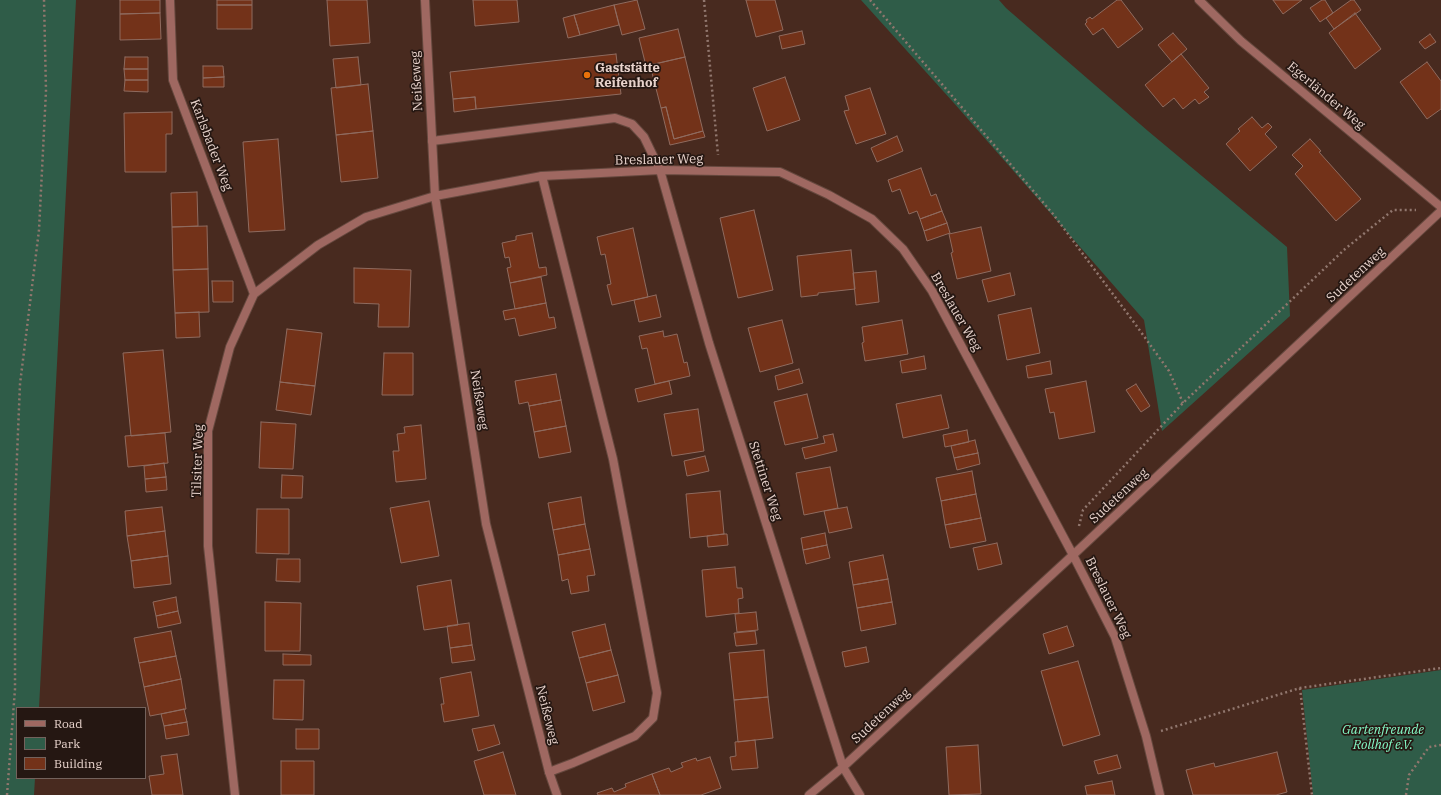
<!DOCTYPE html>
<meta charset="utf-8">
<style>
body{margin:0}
#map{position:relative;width:1441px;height:795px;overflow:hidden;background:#482a1f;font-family:"IBM Plex Serif",serif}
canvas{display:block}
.legend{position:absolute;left:16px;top:707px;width:130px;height:72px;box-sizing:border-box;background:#251712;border:1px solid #73625c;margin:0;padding:5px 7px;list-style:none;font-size:12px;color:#e8d3cc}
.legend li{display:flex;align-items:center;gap:8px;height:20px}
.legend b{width:20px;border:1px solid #73625c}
</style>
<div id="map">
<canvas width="1441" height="795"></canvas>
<ul class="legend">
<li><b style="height:5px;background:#9f6861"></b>Road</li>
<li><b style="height:11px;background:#2f5c48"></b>Park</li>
<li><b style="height:11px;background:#733219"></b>Building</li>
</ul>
</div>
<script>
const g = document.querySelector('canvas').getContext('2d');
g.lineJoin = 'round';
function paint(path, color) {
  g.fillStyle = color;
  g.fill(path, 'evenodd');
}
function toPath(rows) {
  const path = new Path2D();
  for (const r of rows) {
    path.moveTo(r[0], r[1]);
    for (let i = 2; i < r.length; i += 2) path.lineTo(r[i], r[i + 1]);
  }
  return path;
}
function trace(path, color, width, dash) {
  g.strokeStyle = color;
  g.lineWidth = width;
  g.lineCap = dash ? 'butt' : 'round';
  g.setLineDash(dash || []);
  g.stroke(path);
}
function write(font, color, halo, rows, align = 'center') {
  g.font = font + ' "IBM Plex Serif",serif';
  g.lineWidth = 3.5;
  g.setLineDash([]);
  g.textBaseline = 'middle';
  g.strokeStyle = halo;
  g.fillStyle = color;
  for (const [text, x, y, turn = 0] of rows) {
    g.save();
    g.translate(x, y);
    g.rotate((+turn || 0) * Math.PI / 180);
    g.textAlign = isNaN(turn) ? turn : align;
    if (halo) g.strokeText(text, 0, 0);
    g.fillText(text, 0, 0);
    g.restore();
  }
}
paint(toPath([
 [0,0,76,0,39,708,17,708,17,778,35,778,34,795,0,795],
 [861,0,999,0,1006,8,1148,131,1287,247,1290,316,1162,431,1144,320,953,102],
 [1441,670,1441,795,1313,795,1302,690]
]), '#2f5c48');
const building = toPath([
 [120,0,160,0,160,13,120,14,120,0],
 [217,0,252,0,252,5,217,5,217,0],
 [327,0,367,0,370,43,330,46,327,0],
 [473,0,517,0,519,22,475,26,473,0],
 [637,0,645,29,622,35,614,5,637,0],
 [746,0,775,0,783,30,756,37,746,0],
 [1117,0,1121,0,1143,29,1118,48,1103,28,1093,35,1085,24,1087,22,1086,20,1090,17,1092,19,1117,0],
 [1273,0,1302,0,1283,14,1273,0],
 [1322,0,1325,0,1333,13,1320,22,1310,8,1322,0],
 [1351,0,1354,0,1361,10,1334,29,1326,18,1351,0],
 [217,5,252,5,252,29,217,29,217,5],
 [614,5,619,25,580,35,574,15,614,5],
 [160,13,161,39,120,40,120,14,160,13],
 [1355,13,1381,49,1355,69,1329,33,1355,13],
 [574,15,580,35,568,38,563,18,574,15],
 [678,29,685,57,646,66,639,38,678,29],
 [802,31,805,44,782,49,779,36,802,31],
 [1173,33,1187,49,1172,62,1158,45,1173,33],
 [1430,34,1436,42,1425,49,1419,42,1430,34],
 [616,54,621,94,476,109,475,97,453,99,450,72,616,54],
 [1181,54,1209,88,1204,92,1209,97,1199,104,1195,99,1183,109,1174,98,1163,107,1145,85,1181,54],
 [125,57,148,57,148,69,124,69,125,57],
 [358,57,361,85,336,88,333,59,358,57],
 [685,57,703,131,674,139,666,107,661,108,650,65,685,57],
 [1427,62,1441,81,1441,109,1427,119,1400,82,1427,62],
 [203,66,223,66,224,77,203,78,203,66],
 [124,69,148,69,148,80,125,80,124,69],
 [224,77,224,87,203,87,203,78,224,77],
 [785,77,800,120,767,131,753,88,785,77],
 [125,80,148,80,148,92,124,91,125,80],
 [368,84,373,131,336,135,331,88,368,84],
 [870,88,886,134,856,144,844,111,849,110,845,96,870,88],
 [475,97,476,109,454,112,453,99,475,97],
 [666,107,674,139,703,131,705,137,670,145,661,108,666,107],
 [172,112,172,134,166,134,166,172,125,172,124,113,172,112],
 [1252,117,1262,128,1268,123,1272,127,1265,134,1277,147,1250,171,1226,144,1240,131,1238,129,1252,117],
 [373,131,378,178,341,182,336,135,373,131],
 [897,136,903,151,877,162,871,148,897,136],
 [278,139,285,230,249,232,243,142,278,139],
 [1310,139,1321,151,1319,152,1361,199,1336,221,1295,174,1303,166,1292,155,1310,139],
 [921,168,931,196,936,194,942,211,920,219,917,211,909,214,900,189,892,192,888,180,921,168],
 [197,192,198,226,172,227,171,193,197,192],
 [754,210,773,290,738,298,720,218,754,210],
 [942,211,947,223,924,231,920,219,942,211],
 [947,223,950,233,927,241,924,231,947,223],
 [207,226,208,269,173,270,172,227,207,226],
 [981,227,991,271,957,279,951,253,953,252,949,234,981,227],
 [633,228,648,297,612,305,607,285,611,284,605,254,601,255,597,237,633,228],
 [532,233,539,268,546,267,547,275,510,283,507,268,511,267,509,257,505,258,502,243,516,240,516,236,532,233],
 [851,250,855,289,818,293,818,295,801,297,797,256,851,250],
 [354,268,411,270,409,327,378,327,379,304,354,303,354,268],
 [208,269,209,312,175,313,173,270,208,269],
 [876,271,879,302,856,305,853,273,876,271],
 [1010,273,1015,295,988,302,982,280,1010,273],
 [541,277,546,303,515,309,510,283,541,277],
 [212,281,233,281,233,302,213,302,212,281],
 [656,295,661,317,639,322,634,300,656,295],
 [546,303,549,318,554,317,556,328,519,336,515,318,505,320,503,311,546,303],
 [1031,308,1040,353,1007,360,998,315,1031,308],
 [199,312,200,337,176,338,175,313,199,312],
 [782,320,793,363,760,372,748,328,782,320],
 [902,320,908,354,865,361,862,343,864,342,862,327,902,320],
 [287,329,322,333,315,386,280,382,287,329],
 [663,331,664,337,677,334,684,363,687,362,690,376,655,384,647,348,642,349,639,336,663,331],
 [163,350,171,432,131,436,123,353,163,350],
 [384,353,413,353,413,395,382,395,384,353],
 [924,356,926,369,902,373,900,361,924,356],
 [1050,361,1052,374,1028,378,1026,366,1050,361],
 [799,369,803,383,778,390,775,376,799,369],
 [556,374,561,400,529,406,528,402,519,404,515,381,556,374],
 [669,381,672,394,638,402,635,389,669,381],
 [1086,381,1095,432,1059,439,1054,412,1050,413,1045,389,1086,381],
 [280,382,315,386,311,415,276,410,280,382],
 [1136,384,1150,406,1141,412,1126,390,1136,384],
 [807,394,818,438,785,445,774,402,807,394],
 [941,395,949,428,903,438,896,404,941,395],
 [561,400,566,426,534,432,529,406,561,400],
 [698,409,704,451,672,456,664,414,698,409],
 [261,422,296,424,293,469,259,468,261,422],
 [421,425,426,479,396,482,393,451,399,451,397,434,405,433,404,427,421,425],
 [566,426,571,452,539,458,534,432,566,426],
 [967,430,969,442,945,447,943,435,967,430],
 [165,433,168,463,128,467,125,436,165,433],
 [833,434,837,451,805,459,802,448,825,443,823,436,833,434],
 [975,440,978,453,954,458,951,446,975,440],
 [978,453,980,464,957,470,954,458,978,453],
 [705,456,709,471,687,476,684,461,705,456],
 [164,463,166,477,145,479,144,466,164,463],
 [830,467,838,508,804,515,796,473,830,467],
 [972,471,976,494,941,501,936,478,972,471],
 [282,475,303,476,302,498,281,498,282,475],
 [166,477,167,490,146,492,145,479,166,477],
 [720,491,724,534,690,538,686,494,720,491],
 [976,494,981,518,945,525,941,501,976,494],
 [581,497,585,524,553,530,548,503,581,497],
 [429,501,439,556,401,563,390,508,429,501],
 [162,507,165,531,127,536,125,511,162,507],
 [847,507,852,528,829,533,824,511,847,507],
 [257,509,289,509,289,554,256,553,257,509],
 [981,518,986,541,950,548,945,525,981,518],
 [585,524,590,549,558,555,553,530,585,524],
 [165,531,168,556,131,561,127,536,165,531],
 [825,533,827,545,803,550,801,538,825,533],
 [724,534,727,534,728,545,708,547,707,536,724,534],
 [997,543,1002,564,978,570,973,548,997,543],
 [827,545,830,558,806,564,803,550,827,545],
 [590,549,595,575,587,576,589,591,571,594,568,579,562,581,558,555,590,549],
 [883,555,888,579,853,585,849,562,883,555],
 [168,556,171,584,134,588,131,561,168,556],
 [277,559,300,559,300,582,276,581,277,559],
 [735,567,737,588,742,588,743,598,738,599,739,613,706,617,702,570,735,567],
 [888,579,892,602,857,608,853,585,888,579],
 [451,580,458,625,424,630,417,586,451,580],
 [176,597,178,611,156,616,153,602,176,597],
 [265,602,301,603,300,651,265,651,265,602],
 [892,602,896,624,861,631,857,608,892,602],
 [178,611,181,623,158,628,156,616,178,611],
 [756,612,758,630,737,632,735,614,756,612],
 [469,623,472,645,450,648,447,626,469,623],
 [605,624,611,650,579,658,572,632,605,624],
 [1067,626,1074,646,1049,654,1043,634,1067,626],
 [171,631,176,656,139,663,134,638,171,631],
 [755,631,757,644,736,646,734,633,755,631],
 [472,645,475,660,452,663,450,648,472,645],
 [866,647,869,662,845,667,842,652,866,647],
 [611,650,618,675,586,683,579,658,611,650],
 [764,650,768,697,734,700,729,653,764,650],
 [283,654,311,655,311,665,283,665,283,654],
 [176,656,181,679,144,687,139,663,176,656],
 [1078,661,1100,735,1063,746,1041,671,1078,661],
 [471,672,479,716,444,722,441,704,444,704,440,678,471,672],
 [618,675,625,702,593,711,586,683,618,675],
 [181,679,186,709,150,716,144,687,181,679],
 [274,680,304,680,303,720,273,719,274,680],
 [768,697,773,738,738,742,734,700,768,697],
 [184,709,187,722,164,726,161,714,184,709],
 [187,722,189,735,166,739,164,726,187,722],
 [494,725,500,744,478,751,472,729,494,725],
 [296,729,319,729,319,749,296,749,296,729],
 [755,740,758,768,732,770,730,757,736,756,735,742,755,740],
 [978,745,981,794,949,795,946,747,978,745],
 [503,752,516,795,484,795,474,761,503,752],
 [1277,752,1287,792,1276,795,1193,795,1186,770,1214,763,1215,767,1277,752],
 [177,754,183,795,152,795,149,776,164,774,161,756,177,754],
 [1117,755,1121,768,1098,774,1094,761,1117,755],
 [710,757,721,788,701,795,660,795,652,774,669,768,671,772,683,767,681,763,696,758,697,761,710,757],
 [281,761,314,761,314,795,281,795,281,761],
 [652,774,660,795,598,795,597,793,612,788,614,792,626,787,625,784,652,774],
 [1112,781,1115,795,1087,795,1085,786,1112,781]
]);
paint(building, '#733219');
trace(building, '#8f6b5f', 1);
const lane = toPath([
 [432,141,615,118,632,124,644,137,660,170],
 [542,176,613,459,657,693,653,718,635,736,573,763,549,772]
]);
const street = toPath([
 [170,0,173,80,254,294],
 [425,0,435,196,486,524,549,772,557,795],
 [1199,0,1241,41,1441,207],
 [660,170,709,343,843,767,860,795],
 [235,795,208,546,208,431,230,347,254,294,318,245,366,217,435,196,542,176,660,170,780,172,829,195,872,219,903,249,932,291,1073,555,1115,637,1146,736,1160,795],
 [809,795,843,767,1073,555,1441,211]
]);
trace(lane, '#65483e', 10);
trace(street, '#65483e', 10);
trace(toPath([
 [704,0,718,155],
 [870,0,1053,214,1133,321,1169,371,1183,403],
 [1079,526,1083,510,1183,403,1345,249,1393,210,1416,210],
 [1300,688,1312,795],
 [1161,731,1300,688,1441,668],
 [7,795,15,689,15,504,20,384,39,230,46,91,44,0],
 [1406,795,1409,775,1429,747,1441,745]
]), '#91776e', 2.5, [2, 3]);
trace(lane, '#9f6861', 8);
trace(street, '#9f6861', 8);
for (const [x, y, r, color] of [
 [587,75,4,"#e8710a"]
]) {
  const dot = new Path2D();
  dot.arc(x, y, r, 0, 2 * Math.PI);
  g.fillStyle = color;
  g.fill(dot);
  trace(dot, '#251712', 1.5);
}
write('bold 13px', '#e8d3cc', '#251712', [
 ["Gaststätte",595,68],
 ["Reifenhof",595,83]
], 'left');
write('13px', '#e8d3cc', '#251712', [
 ["Neißeweg",417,81,-93],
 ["Egerländer Weg",1326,96,40],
 ["Karlsbader Weg",211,145,69],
 ["Breslauer Weg",659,160,-1],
 ["Sudetenweg",1356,275,-43],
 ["Breslauer Weg",956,312,60],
 ["Neißeweg",479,400,81],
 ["Tilsiter Weg",198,461,-88],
 ["Stettiner Weg",765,481,72],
 ["Sudetenweg",1119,496,-43],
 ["Breslauer Weg",1108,598,64],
 ["Neißeweg",547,715,76],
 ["Sudetenweg",881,716,-43]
]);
write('italic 13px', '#84f9c6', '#251712', [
 ["Gartenfreunde",1383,730],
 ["Rollhof e.V.",1383,745]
]);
</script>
